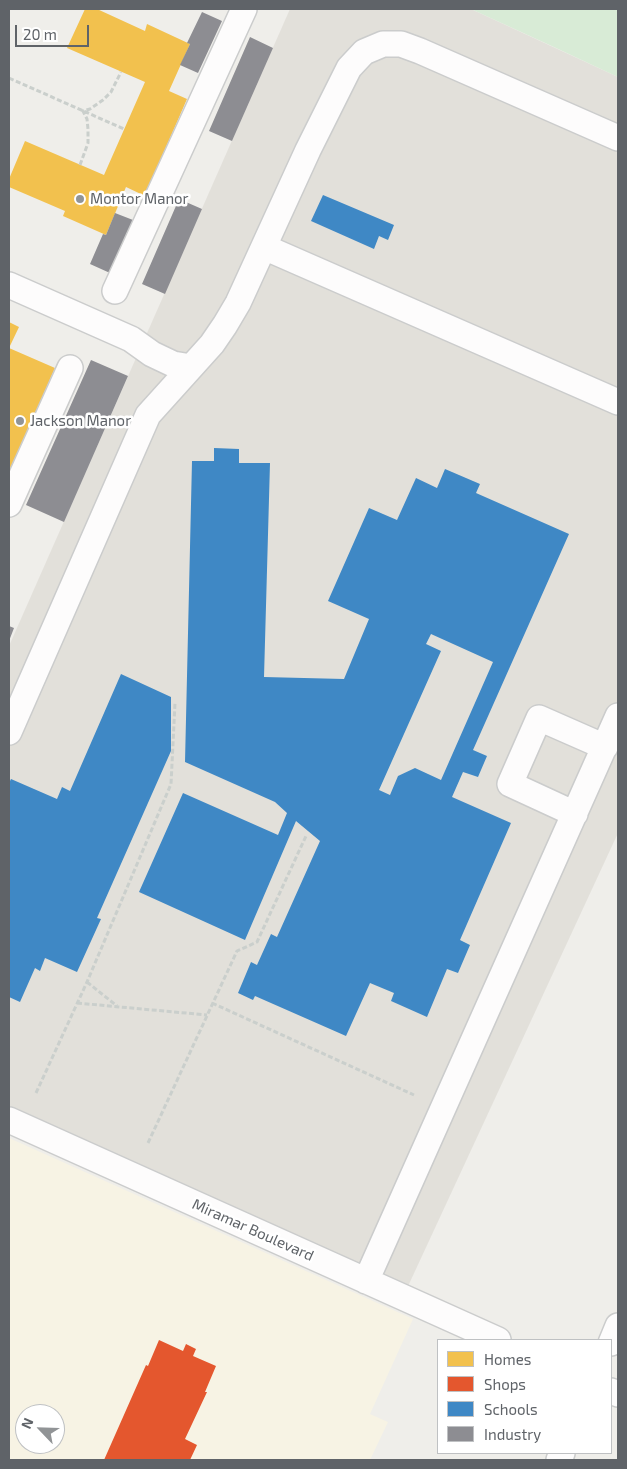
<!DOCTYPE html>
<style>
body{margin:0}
#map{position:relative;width:627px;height:1469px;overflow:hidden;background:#efeeea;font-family:"Exo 2",sans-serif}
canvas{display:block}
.frame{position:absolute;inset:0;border:10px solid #5f6368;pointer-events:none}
.legend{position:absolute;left:437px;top:1339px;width:175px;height:115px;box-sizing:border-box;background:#fff;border:1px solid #bfc1c3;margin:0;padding:6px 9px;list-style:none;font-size:15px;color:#5f6368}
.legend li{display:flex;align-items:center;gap:10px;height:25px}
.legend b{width:25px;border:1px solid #bfc1c3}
.north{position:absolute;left:15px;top:1404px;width:50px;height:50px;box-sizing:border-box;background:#fff;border:1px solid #bfc1c3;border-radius:50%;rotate:294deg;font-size:14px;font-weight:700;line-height:20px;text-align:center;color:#5f6368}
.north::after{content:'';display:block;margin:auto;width:18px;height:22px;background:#919496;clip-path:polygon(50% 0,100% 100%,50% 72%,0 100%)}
.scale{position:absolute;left:15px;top:25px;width:74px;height:22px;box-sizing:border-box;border:2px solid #5f6368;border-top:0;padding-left:6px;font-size:15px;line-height:18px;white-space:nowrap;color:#5f6368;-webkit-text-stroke:4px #fff;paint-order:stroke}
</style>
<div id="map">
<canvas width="627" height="1469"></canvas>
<div class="frame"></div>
<ul class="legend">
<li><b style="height:14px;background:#f2c14e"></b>Homes</li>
<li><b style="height:14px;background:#e4572e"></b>Shops</li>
<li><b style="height:14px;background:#3f88c5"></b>Schools</li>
<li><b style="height:14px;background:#8d8d92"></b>Industry</li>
</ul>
<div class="north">N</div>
<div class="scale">20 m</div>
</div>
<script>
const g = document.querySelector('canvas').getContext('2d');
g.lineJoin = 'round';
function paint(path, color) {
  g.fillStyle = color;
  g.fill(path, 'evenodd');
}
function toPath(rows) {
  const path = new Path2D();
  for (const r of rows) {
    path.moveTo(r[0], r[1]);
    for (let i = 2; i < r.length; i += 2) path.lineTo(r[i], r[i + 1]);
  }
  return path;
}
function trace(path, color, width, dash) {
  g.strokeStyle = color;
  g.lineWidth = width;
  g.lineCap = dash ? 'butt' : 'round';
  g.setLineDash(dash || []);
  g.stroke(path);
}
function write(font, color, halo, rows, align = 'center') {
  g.font = font + ' "Exo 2",sans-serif';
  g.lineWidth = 5;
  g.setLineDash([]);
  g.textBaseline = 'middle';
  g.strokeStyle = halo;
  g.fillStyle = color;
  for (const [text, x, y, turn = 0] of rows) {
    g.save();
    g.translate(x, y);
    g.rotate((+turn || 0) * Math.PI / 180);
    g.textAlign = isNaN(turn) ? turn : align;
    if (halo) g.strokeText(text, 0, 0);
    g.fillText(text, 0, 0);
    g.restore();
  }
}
paint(toPath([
 [9,1138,413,1319,370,1414,388,1422,370,1460,9,1460],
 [25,1414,55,1414,55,1444,25,1444]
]), '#f7f3e4');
paint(toPath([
 [290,9,471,9,618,77,618,833,403,1297,9,1121,9,646]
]), '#e2e0da');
paint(toPath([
 [471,9,618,9,618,77,554,47]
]), '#d8ebd6');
paint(toPath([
 [85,9,97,9,145,31,147,24,190,44,169,91,187,99,145,196,126,187,106,235,63,216,65,211,9,187,9,179,25,141,104,175,145,82,67,48],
 [9,322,19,327,9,348,55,368,9,474]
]), '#f2c14e');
paint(toPath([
 [159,1340,183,1351,186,1344,196,1349,193,1356,216,1366,205,1392,207,1392,185,1439,197,1445,190,1460,104,1460,146,1365,148,1366]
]), '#e4572e');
paint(toPath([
 [323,195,394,225,388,240,379,236,374,249,311,221],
 [214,448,239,449,239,463,270,463,264,677,344,679,369,619,328,601,369,508,397,520,416,478,437,488,445,469,480,484,476,493,569,534,473,750,487,756,478,777,463,772,452,797,511,823,460,940,470,945,458,973,447,969,427,1017,391,1001,394,993,370,983,346,1036,255,996,253,1000,238,993,251,962,257,965,271,934,277,937,320,841,296,821,245,940,139,892,183,793,278,835,287,813,275,802,185,762,192,461,214,461],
 [431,634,493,662,441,780,415,768,398,776,390,795,379,790,441,651,426,644],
 [121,674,171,697,171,751,97,918,101,919,77,972,45,958,40,971,35,968,20,1002,9,997,9,783,11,779,57,799,62,787,70,791]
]), '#3f88c5');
paint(toPath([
 [202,12,222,21,198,73,180,65,190,44,187,43],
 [250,37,273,48,232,141,209,131],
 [179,199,202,209,165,294,142,284],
 [115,213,133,220,110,273,90,264,103,234,106,235],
 [91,360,128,376,64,522,26,505],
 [9,626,14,628,9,641]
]), '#8d8d92');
const minor = toPath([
 [264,247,618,402],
 [9,285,131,339,152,354,173,364,191,367],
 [115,291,244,9],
 [9,504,70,368],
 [9,732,148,415,212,344,225,325,238,303,308,150,349,68,364,52,383,44,401,44,420,51,618,138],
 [575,814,510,784,539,718,605,747],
 [9,1120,498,1340],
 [366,1281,618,716],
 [611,1343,618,1326],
 [611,1391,618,1394],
 [559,1460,562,1453]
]);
trace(minor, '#cbcccc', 28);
trace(toPath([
 [9,78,124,129],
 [80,165,88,143,88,129,87,119,83,111,90,109,103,100,111,92,121,72],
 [87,982,117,1006],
 [77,1003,207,1015],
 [212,1003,414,1095],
 [36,1093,87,982,171,784,175,703],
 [148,1143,237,951,257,942,306,836]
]), '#cacfcc', 3, [5, 2.5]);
trace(minor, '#fdfcfc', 25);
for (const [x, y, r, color] of [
 [80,199,5,"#919496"],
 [20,421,5,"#919496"]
]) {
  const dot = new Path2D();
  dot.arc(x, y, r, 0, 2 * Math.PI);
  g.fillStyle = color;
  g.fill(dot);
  trace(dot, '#fff', 2);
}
write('15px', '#5f6368', '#fff', [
 ["Montor Manor",90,199],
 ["Jackson Manor",30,421]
], 'left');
write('15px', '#5f6368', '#fff', [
 ["Miramar Boulevard",253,1230,24]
]);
</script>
